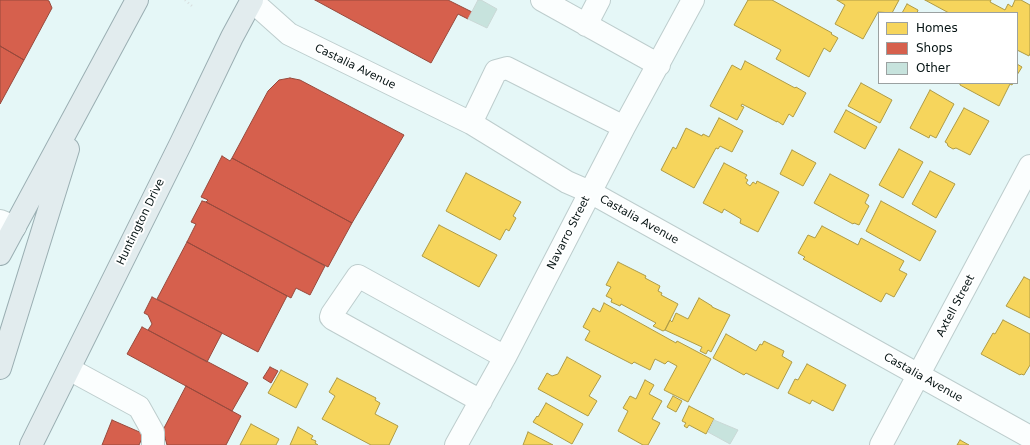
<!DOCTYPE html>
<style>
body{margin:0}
#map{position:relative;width:1030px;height:445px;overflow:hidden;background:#e5f7f7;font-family:"DejaVu Sans",sans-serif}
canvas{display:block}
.legend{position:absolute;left:878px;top:12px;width:140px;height:72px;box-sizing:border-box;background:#fff;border:1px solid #9ba1a1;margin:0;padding:5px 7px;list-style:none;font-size:12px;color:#051313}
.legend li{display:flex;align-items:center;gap:8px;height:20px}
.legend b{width:20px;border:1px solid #9ba1a1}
</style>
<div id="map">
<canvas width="1030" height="445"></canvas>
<ul class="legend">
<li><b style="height:11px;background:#f6d55c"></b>Homes</li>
<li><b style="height:11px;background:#d6604d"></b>Shops</li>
<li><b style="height:11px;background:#c7e3dd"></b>Other</li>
</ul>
</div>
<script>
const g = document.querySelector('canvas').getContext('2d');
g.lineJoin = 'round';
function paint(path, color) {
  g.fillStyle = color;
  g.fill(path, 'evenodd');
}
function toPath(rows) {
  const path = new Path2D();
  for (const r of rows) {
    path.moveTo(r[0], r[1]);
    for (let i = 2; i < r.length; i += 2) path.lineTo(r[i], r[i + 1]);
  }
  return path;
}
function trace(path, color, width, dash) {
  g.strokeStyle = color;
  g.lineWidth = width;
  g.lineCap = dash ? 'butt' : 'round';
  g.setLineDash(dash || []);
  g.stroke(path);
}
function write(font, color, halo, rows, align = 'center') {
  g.font = font + ' "DejaVu Sans",sans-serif';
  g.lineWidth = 4;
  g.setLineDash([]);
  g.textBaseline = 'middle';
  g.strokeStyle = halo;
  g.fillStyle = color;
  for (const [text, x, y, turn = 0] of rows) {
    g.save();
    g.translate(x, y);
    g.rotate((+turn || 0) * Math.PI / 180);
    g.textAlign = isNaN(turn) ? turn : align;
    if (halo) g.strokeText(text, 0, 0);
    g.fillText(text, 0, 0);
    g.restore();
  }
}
const homes = toPath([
 [748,0,772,0,832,33,831,34,838,38,830,52,824,48,809,77,776,59,781,50,734,25,748,0],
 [837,0,899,0,892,13,878,12,863,39,835,24,845,5,837,0],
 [925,0,991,0,990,2,1005,10,1008,4,1012,7,1015,0,1021,0,1030,5,1030,53,1029,56,1017,50,1017,13,949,13,925,0],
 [907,4,918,10,917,13,902,13,907,4],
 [745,61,795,88,796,87,806,93,793,117,789,114,783,125,777,121,777,122,742,104,741,106,744,107,737,120,710,106,732,65,741,70,745,61],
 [1017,64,1022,67,1017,75,1017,64],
 [861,83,892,100,880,123,848,106,861,83],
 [959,83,1013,83,1012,85,1010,84,999,106,960,85,960,84,959,83],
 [930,90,954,104,936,138,930,135,929,138,910,128,930,90],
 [964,108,989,121,970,155,956,148,953,149,948,146,947,143,945,142,964,108],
 [846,110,877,127,865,149,834,132,846,110],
 [719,118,743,131,732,152,720,146,718,149,716,148,694,188,661,170,673,147,676,149,686,128,702,136,703,134,709,137,719,118],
 [899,149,923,162,903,198,879,185,899,149],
 [792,150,816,163,803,186,780,174,792,150],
 [724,163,747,175,745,178,748,180,746,183,750,186,753,182,756,184,757,181,779,192,758,232,740,223,741,219,724,209,722,213,703,203,724,163],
 [930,171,955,184,936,218,912,204,930,171],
 [466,173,521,202,513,216,516,218,509,231,506,229,500,240,446,211,466,173],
 [830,174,869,195,865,203,869,206,859,225,854,223,853,224,814,203,830,174],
 [881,201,936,231,920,261,866,231,881,201],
 [439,225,497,255,479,287,422,256,439,225],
 [822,226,858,245,861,238,904,261,899,270,907,274,894,297,886,293,881,302,803,259,805,257,798,253,808,235,815,238,822,226],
 [618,262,646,276,645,278,660,286,658,291,662,293,661,295,678,304,665,330,663,331,653,326,656,323,621,304,620,306,611,302,612,299,606,296,611,287,606,285,618,262],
 [1024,277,1030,280,1030,318,1006,306,1024,277],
 [699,298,712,306,712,307,730,315,711,352,708,350,706,354,700,351,702,347,665,330,670,320,672,322,676,313,688,319,699,298],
 [604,303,676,343,677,341,711,359,688,402,664,390,677,366,668,361,665,364,655,359,650,370,634,362,632,364,585,340,590,331,583,327,593,308,600,312,604,303],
 [1003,320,1030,334,1030,365,1024,375,1021,374,1020,375,981,354,993,333,995,334,1003,320],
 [726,334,756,351,760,344,762,345,764,341,784,351,782,356,792,362,778,389,746,373,744,375,713,358,726,334],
 [567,357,601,376,589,396,597,401,588,416,538,389,547,373,552,376,558,374,567,357],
 [807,364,846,385,833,411,812,400,810,404,788,393,795,379,798,380,807,364],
 [281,370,308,384,296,408,268,393,281,370],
 [337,378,376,398,375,400,380,403,375,414,398,426,389,445,371,445,322,419,335,396,329,392,337,378],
 [645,380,654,385,649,394,662,401,652,419,660,423,648,445,643,445,618,431,628,411,623,408,630,396,636,399,645,380],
 [673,396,682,401,676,412,667,407,673,396],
 [546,403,583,424,572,444,533,422,537,416,538,417,546,403],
 [689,406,714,419,706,434,689,425,687,428,684,426,686,423,682,421,689,406],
 [251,424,279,439,276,445,240,445,251,424],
 [298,427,313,436,311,439,316,441,315,443,318,445,290,445,298,427],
 [528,432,553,445,523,445,528,432],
 [960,440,969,445,957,445,960,440]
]);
paint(homes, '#f6d55c');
trace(homes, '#ae9b46', 1);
const shops = toPath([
 [0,0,47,0,49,1,52,8,24,60,0,46,0,0],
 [315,0,448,0,472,12,468,19,458,14,431,63,315,0],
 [0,46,24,60,0,104,0,46],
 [290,78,300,80,404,135,352,223,232,158,268,91,279,80,290,78],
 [222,156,230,161,232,158,352,223,328,267,206,202,208,200,201,197,222,156],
 [202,201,206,202,325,266,310,295,296,288,291,298,187,242,196,224,191,222,202,201],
 [187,242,287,296,258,352,157,299,187,242],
 [152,297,222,333,207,362,148,330,152,324,148,315,144,313,152,297],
 [142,327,248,383,232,411,127,354,142,327],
 [270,367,278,371,271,383,263,378,270,367],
 [186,386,241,416,226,445,167,445,163,430,186,386],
 [112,420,144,434,139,445,102,445,112,420]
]);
paint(shops, '#d6604d');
trace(shops, '#97493c', 1);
const building = toPath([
 [478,0,481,0,497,9,487,28,468,19,478,0],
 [714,420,738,430,730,444,708,432,714,420]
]);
paint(building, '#c7e3dd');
trace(building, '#cad8d6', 1);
const minor = toPath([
 [542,0,659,65],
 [252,1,289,34,471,123,567,182,590,192,1030,437],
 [586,25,599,0],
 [471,123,496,71,507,68,624,127],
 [0,221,15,227],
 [69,369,139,407,153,432,153,445],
 [481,401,333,319,331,317,332,314,358,276,505,357],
 [456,445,505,357,624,127,693,0],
 [881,445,1030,166]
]);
const major = toPath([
 [0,254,137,0],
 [0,368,68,149],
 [31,445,181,143,232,37,252,0]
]);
trace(minor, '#bdcdcd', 24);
trace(major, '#9aaeb2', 24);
trace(toPath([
 [185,0,192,6]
]), '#d8dede', 2.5, [1, 3]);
trace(minor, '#fbfefe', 22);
trace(major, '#e2ecee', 22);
write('11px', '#051313', '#fff', [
 ["Castalia Avenue",355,67,26],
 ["Castalia Avenue",639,220,29],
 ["Huntington Drive",141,222,-64],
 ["Navarro Street",569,233,-63],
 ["Axtell Street",956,306,-62],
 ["Castalia Avenue",923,378,29]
]);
</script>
